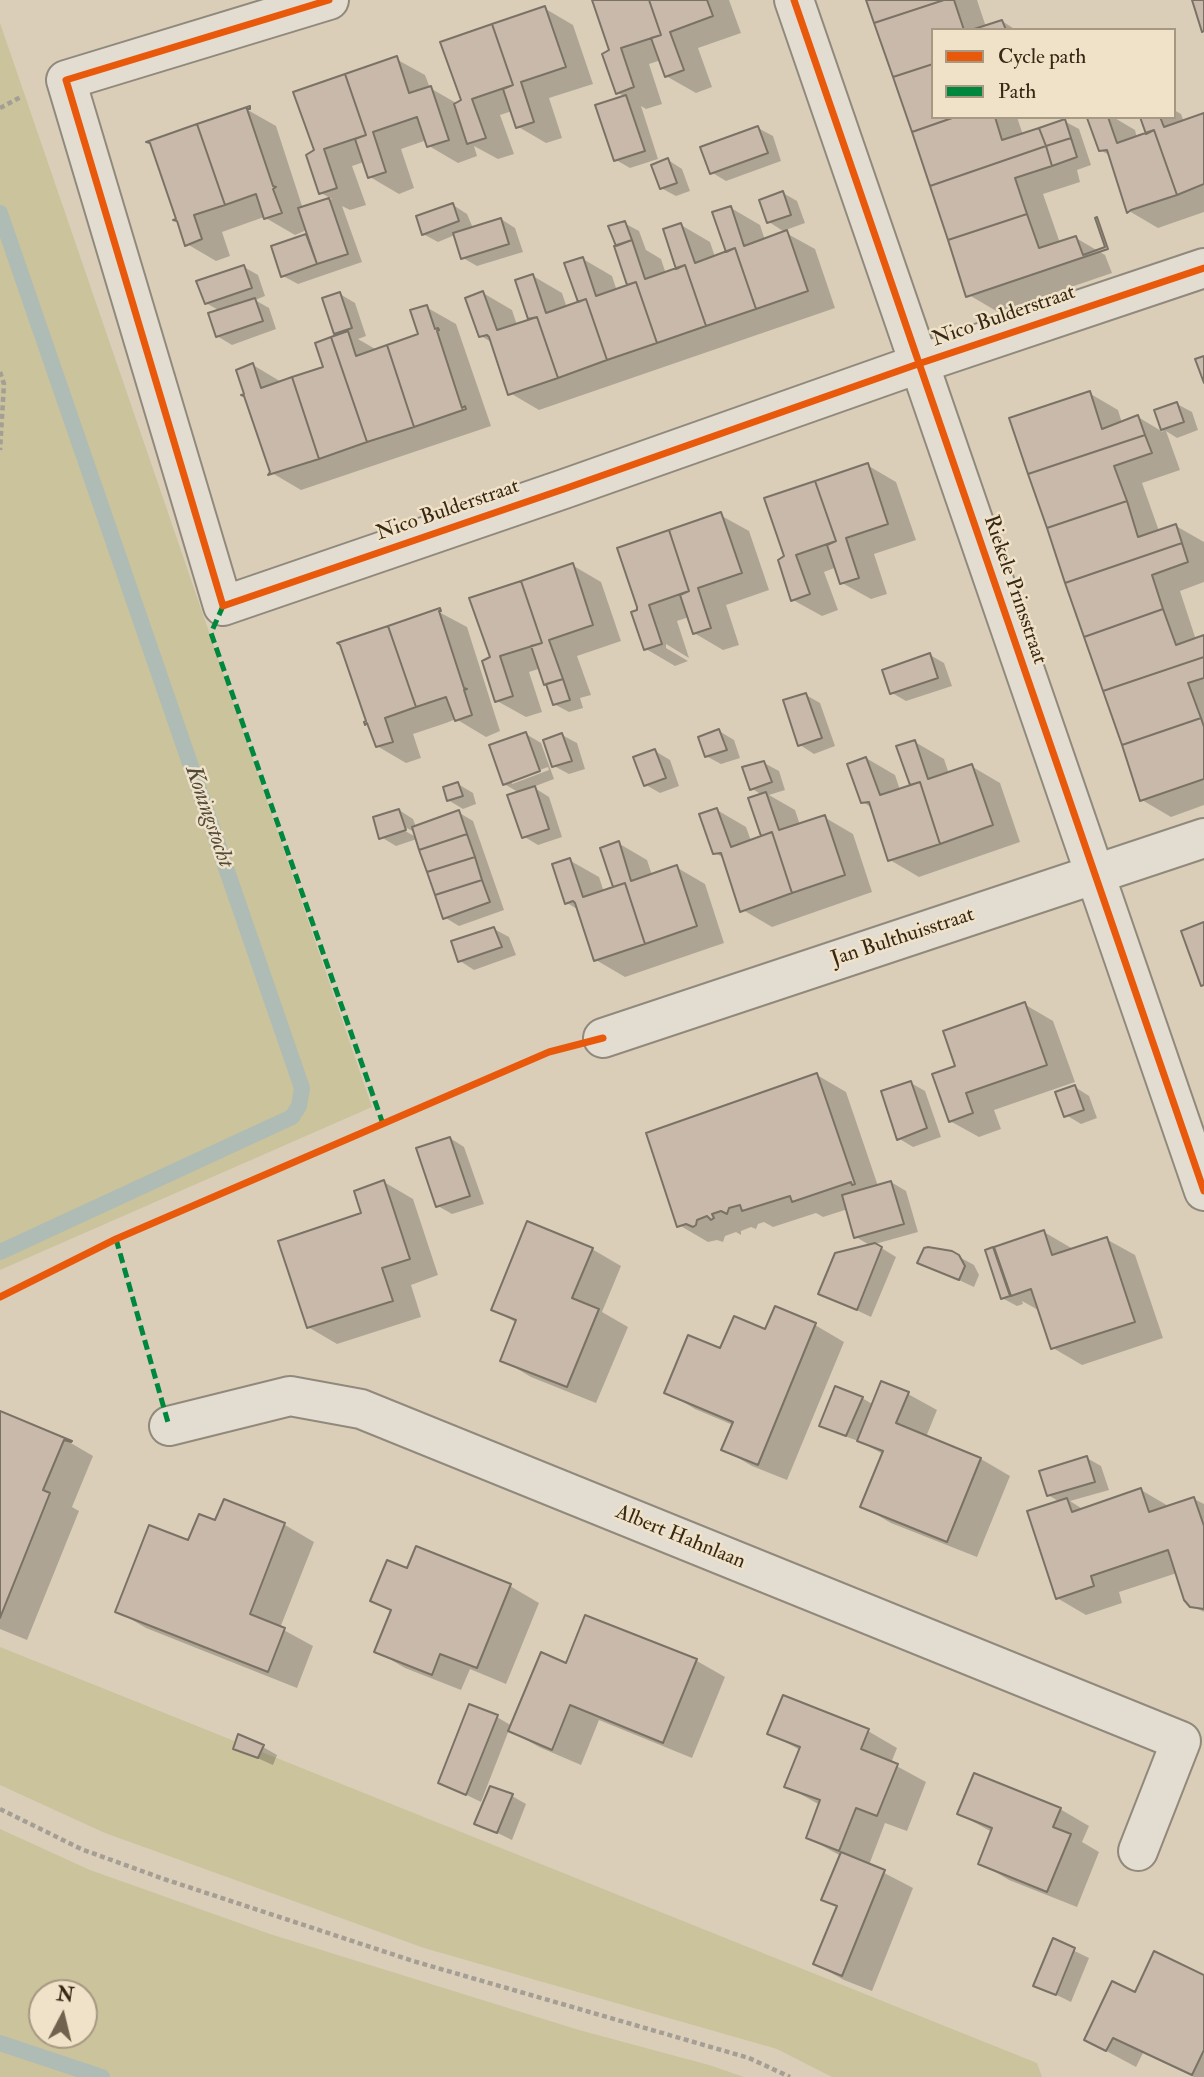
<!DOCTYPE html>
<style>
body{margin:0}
#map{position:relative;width:1204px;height:2077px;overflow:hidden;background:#daceb9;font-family:"IM FELL Double Pica",serif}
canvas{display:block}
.legend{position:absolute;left:931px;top:28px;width:245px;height:91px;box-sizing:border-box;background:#f0e2c8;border:2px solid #a69881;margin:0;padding:9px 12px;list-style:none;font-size:21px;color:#372816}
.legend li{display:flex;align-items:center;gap:14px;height:35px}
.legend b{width:35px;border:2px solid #a69881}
.north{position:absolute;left:28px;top:1979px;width:70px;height:70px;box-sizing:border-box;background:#f0e2c8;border:2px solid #a69881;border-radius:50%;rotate:7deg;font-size:19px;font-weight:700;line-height:28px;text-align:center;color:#372816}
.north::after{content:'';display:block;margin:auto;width:24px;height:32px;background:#70624f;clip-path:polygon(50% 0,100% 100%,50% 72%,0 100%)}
</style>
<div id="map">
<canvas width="1204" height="2077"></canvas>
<ul class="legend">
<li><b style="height:9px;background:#e8590c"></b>Cycle path</li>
<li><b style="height:9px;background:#00873e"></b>Path</li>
</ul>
<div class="north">N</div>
</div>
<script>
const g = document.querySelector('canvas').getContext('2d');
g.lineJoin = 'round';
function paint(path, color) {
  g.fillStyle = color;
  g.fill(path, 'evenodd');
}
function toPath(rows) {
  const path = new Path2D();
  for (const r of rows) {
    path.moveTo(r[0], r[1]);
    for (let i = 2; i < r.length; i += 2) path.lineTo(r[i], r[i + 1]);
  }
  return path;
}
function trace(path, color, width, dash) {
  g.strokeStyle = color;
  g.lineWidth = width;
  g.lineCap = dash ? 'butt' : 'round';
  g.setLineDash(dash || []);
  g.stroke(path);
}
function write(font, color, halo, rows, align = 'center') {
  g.font = font + ' "IM FELL Double Pica",serif';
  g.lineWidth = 5;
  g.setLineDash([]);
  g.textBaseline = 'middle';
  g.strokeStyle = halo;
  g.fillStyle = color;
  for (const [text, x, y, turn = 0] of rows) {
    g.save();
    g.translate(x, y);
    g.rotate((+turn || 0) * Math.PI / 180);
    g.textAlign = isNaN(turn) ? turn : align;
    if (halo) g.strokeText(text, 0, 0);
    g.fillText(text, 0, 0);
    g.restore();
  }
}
paint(toPath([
 [0,23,372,1107,0,1270],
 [0,1647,1037,2063,1042,2077,832,2077,777,2049,424,1948,105,1833,0,1785],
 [0,1829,90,1870,270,1934,579,2030,709,2065,744,2077,0,2077],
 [42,1993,84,1993,84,2035,42,2035]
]), '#cac39c');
paint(toPath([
 [593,0,729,0,741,33,698,48,712,87,696,93,666,76,661,60,649,64,662,104,646,109,641,106,658,159,630,168,616,160,625,97,617,92,611,51],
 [868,0,977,0,986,27,1002,21,1016,30,933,30,933,117,1017,117,1023,135,1064,121,1079,129,1091,165,1077,170,1080,182,1043,194,1060,243,1076,238,1105,255,1112,273,998,312,969,295],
 [544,8,573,25,593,84,549,98,562,138,546,143,517,126,512,111,500,115,514,154,498,159,474,146,477,156,458,163,429,146,427,140,401,149,414,188,399,194,370,177,364,162,352,166,366,205,350,210,342,206,362,262,298,284,283,276,274,247,308,235,307,230,295,235,264,217,222,232,230,256,216,261,187,244,151,142,246,109,276,126,303,209,332,199,321,193,316,151,396,59,425,75,430,88,458,104],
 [1174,110,1181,114,1184,122,1204,115,1204,212,1158,228,1129,211,1111,156,1100,150,1090,119,1113,117,1135,130,1137,138,1148,135,1142,117,1174,117],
 [758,128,773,136,781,161,726,181,711,172],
 [668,160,682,169,690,191,676,196,661,188],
 [783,193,797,201,805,223,783,231,769,222],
 [453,205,467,214,473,228,501,219,515,228,523,252,477,266,463,258,455,235,438,242,423,234],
 [731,208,760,225,765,240,786,233,815,249,835,308,539,410,510,393,493,343,481,336,483,293,512,310,517,325,530,320,517,282,533,276,562,293,567,308,580,303,583,259,612,276,617,291,629,286,616,247,624,223,639,231,646,250,661,259,666,274,678,270,681,225,710,242,715,257,728,253],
 [244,267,258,275,265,296,255,300,269,308,276,329,232,345,217,336,220,311,206,303],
 [340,294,355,303,366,336,358,339,377,350,420,335,426,307,456,324,491,426,301,490,272,473,253,365,283,383,325,368,340,336,335,333],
 [1089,393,1118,410,1122,423,1138,417,1163,432,1156,411,1177,404,1192,412,1198,430,1177,438,1166,431,1180,470,1142,483,1159,531,1176,526,1204,542,1204,582,1180,591,1196,640,1204,637,1204,805,1171,817,1142,800],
 [867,465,896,482,916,540,874,554,887,594,871,599,842,583,837,567,824,572,838,610,822,616,793,600,780,561],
 [720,515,749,531,769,590,726,605,739,645,723,650,694,633,689,617,677,621,689,658,666,644,666,648,688,661,675,666,646,649,639,611],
 [572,565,601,582,621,641,577,656,591,695,580,698,583,708,569,712,554,704,541,668,529,672,542,712,526,717,497,701,492,657],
 [437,611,467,627,500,731,486,737,456,719,446,723,413,734,421,758,406,763,377,746,342,644],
 [930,655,944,663,952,686,906,701,892,693],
 [806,695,820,703,835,746,814,754,800,745],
 [719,731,734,740,740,758,721,764,706,756],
 [526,734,541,743,554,779,533,787,549,797,562,837,538,845,523,836,520,793,504,784],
 [548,767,549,770,512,784,512,780],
 [562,735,577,743,585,769,569,774,554,766],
 [915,742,944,759,949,774,971,766,1000,783,1020,842,919,877,890,860,872,808,863,802,866,758,895,775,900,790,912,786,898,747],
 [655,751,670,760,679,786,660,793,646,785],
 [764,763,779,771,785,790,769,795,795,810,800,825,824,817,853,834,872,892,772,927,743,910,725,859,714,852,717,810,746,827,751,841,763,837,750,799,762,795,751,788],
 [458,784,473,793,476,804,463,809,448,800],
 [399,810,413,819,416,827,458,812,473,821,504,910,459,926,444,917,417,839,396,846,381,837],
 [399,824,416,833,416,837,398,827],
 [618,843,647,860,652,875,676,867,705,884,724,943,625,977,596,960,579,910,567,903,569,860,599,877,604,892,616,888,602,849],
 [494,929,509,937,516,955,474,970,460,961],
 [1024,1004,1053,1021,1075,1082,994,1110,1001,1129,979,1137,950,1121,957,1067],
 [817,1075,846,1092,878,1186,891,1182,906,1191,918,1232,875,1244,896,1257,871,1317,821,1293,871,1246,856,1237,848,1209,823,1217,816,1213,773,1227,764,1222,758,1224,756,1229,751,1227,741,1231,741,1235,736,1232,725,1236,723,1242,717,1240,708,1242,679,1225],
 [911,1083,925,1091,941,1137,913,1147,898,1138],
 [1075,1087,1089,1096,1097,1118,1081,1124,1066,1115],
 [450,1138,464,1147,484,1204,452,1214,438,1206],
 [384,1182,413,1199,438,1275,411,1285,421,1317,337,1344,308,1327,363,1214],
 [1044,1232,1073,1249,1106,1239,1135,1255,1163,1338,1082,1365,1053,1348,1040,1311,1022,1301,1023,1304,1017,1306,1002,1298,993,1249,997,1251],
 [592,1249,621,1266,602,1312,628,1327,596,1403,531,1377,502,1360,517,1323,493,1310],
 [952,1253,974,1265,979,1275,974,1287,920,1262],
 [815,1325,844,1342,787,1480,752,1466,723,1449,733,1425,695,1409,667,1392,721,1350,766,1331],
 [908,1394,937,1410,926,1437,981,1459,1010,1476,977,1557,891,1523,862,1506,883,1454,861,1442,836,1433,822,1425,862,1398,874,1405],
 [0,1412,64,1439,93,1456,72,1507,79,1511,27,1640,0,1629],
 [1087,1458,1101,1466,1109,1490,1070,1501,1084,1510,1141,1490,1170,1507,1194,1499,1204,1504,1204,1612,1196,1608,1177,1573,1119,1592,1122,1603,1086,1615,1057,1598,1060,1502,1048,1495],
 [225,1501,285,1525,314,1542,280,1628,313,1646,297,1688,146,1628,117,1611,189,1542,216,1523],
 [417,1548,510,1586,539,1603,506,1684,470,1669,461,1690,405,1668,376,1651,392,1612,372,1601,408,1570],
 [586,1617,697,1661,725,1677,692,1758,599,1720,581,1765,539,1747,509,1730,481,1802,440,1782,497,1717,512,1726,567,1665],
 [784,1697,868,1731,897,1748,891,1763,926,1782,907,1831,885,1823,869,1865,913,1888,872,1991,844,1980,815,1964,838,1907,824,1899,841,1856,808,1838,820,1805,786,1786,800,1750,769,1733],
 [263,1747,277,1755,273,1765,235,1748],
 [512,1796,526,1804,512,1840,477,1823],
 [1060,1809,1089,1826,1082,1842,1099,1852,1077,1907,1009,1880,980,1863,992,1832,959,1814],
 [1054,1941,1089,1958,1071,2002,1036,1985],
 [1204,1977,1204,2077,1194,2077,1143,2053,1136,2067,1086,2040,1135,1994]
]), '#0003');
trace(toPath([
 [0,213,302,1088,299,1106,292,1117,0,1252],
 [0,2043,102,2077]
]), '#aebcb5', 16);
const building = toPath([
 [592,0,649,0,661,35,621,48,634,87,616,94,602,54,609,50,592,0],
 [649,0,707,0,713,16,670,32,684,70,665,77,651,38,661,35,649,0],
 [866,0,944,0,874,23,866,0],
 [944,0,954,0,964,30,933,30,933,64,893,77,874,23,944,0],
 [1192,0,1204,0,1204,31,1202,32,1192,0],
 [545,6,566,67,521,82,534,122,516,128,503,89,513,85,492,24,545,6],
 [1002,20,1006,30,971,30,1002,20],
 [492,24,513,85,472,99,486,138,467,144,454,104,461,100,440,42,492,24],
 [397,56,409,93,431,86,449,140,427,147,417,117,373,132,386,172,368,178,355,139,366,135,345,74,397,56],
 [933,64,933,117,955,117,912,132,893,77,933,64],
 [345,74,366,135,324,149,337,188,319,194,306,155,314,150,293,92,345,74],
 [626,95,645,151,614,161,595,105,626,95],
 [250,106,250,109,247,109,273,186,276,187,273,189,282,213,264,219,256,194,225,205,197,124,250,106],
 [1204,113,1204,184,1177,195,1154,130,1146,134,1140,117,1160,117,1164,127,1204,113],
 [955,117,995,117,1002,140,1039,128,1046,146,930,186,912,132,955,117],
 [1108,117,1117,143,1154,130,1177,195,1131,210,1127,213,1107,150,1099,151,1087,118,1108,117],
 [1065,119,1071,138,1046,146,1039,128,1065,119],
 [197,124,225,205,194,215,202,239,185,246,177,221,173,220,176,219,150,143,146,142,197,124],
 [758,126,768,153,710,174,700,147,758,126],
 [1071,138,1077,157,1052,166,1046,146,1071,138],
 [1046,146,1052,166,1015,178,1027,214,948,240,930,186,1046,146],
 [668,158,677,183,660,189,651,165,668,158],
 [783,191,791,215,767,223,759,200,783,191],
 [329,198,348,254,317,264,298,208,329,198],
 [453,203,459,221,422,235,416,216,453,203],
 [731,206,744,246,787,230,808,291,756,309,735,248,726,252,712,212,731,206],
 [1027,214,1039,248,1076,236,1083,255,1105,247,1095,218,1097,217,1108,249,966,297,948,240,1027,214],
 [501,218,509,244,461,259,453,233,501,218],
 [625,221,632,240,616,246,608,226,625,221],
 [681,223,695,263,735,248,756,309,706,326,685,265,676,269,663,229,681,223],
 [306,234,317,264,281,277,271,246,306,234],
 [632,240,645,279,685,265,706,326,657,343,636,282,627,285,614,246,632,240],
 [583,257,596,296,636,282,657,343,607,360,586,299,578,302,564,263,583,257],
 [244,265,252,288,205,304,196,281,244,265],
 [533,274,546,313,586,299,607,360,558,378,537,317,528,319,515,280,533,274],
 [483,291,497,330,537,317,558,378,508,395,489,337,487,335,479,337,465,298,483,291],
 [340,292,352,328,334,334,322,298,340,292],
 [255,298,263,321,216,337,208,313,255,298],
 [427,305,435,329,438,328,439,330,437,331,462,408,465,406,466,409,414,427,387,345,418,334,410,310,427,305],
 [348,331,356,356,387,345,414,427,367,442,331,337,348,331],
 [331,337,367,442,319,459,292,377,323,367,315,343,331,337],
 [1204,356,1204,383,1195,359,1204,356],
 [253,363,261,388,292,377,319,459,268,475,270,472,244,396,241,395,244,394,236,370,253,363],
 [1090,391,1102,429,1138,415,1145,435,1028,474,1009,418,1090,391],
 [1177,402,1184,422,1161,430,1154,410,1177,402],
 [1145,435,1152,453,1114,466,1127,501,1047,528,1028,474,1145,435],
 [868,463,888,524,846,538,859,578,840,584,827,545,836,541,815,481,868,463],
 [815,481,836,541,796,555,810,594,791,601,778,560,784,556,764,498,815,481],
 [1127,501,1138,537,1176,524,1182,543,1065,583,1047,528,1127,501],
 [721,512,742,573,698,588,711,628,693,634,680,595,689,591,669,530,721,512],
 [669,530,689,591,649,605,662,644,644,650,631,612,637,610,637,607,617,548,669,530],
 [1182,543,1188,562,1152,575,1163,609,1084,637,1065,583,1182,543],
 [573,563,593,625,549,640,563,679,544,685,531,646,542,643,521,581,573,563],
 [521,581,542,643,500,656,513,696,495,702,482,661,490,657,469,598,521,581],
 [440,608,441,611,439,611,464,688,467,689,464,690,472,715,455,721,446,697,416,707,388,626,440,608],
 [1163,609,1176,645,1204,635,1204,657,1103,691,1084,637,1163,609],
 [388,626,416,707,385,718,393,742,376,747,367,723,365,725,364,722,366,721,340,645,337,643,388,626],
 [930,653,938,678,890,694,882,670,930,653],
 [1204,657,1204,678,1188,683,1201,718,1122,745,1103,691,1204,657],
 [563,679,570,700,553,705,546,684,563,679],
 [806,693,822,738,798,746,783,700,806,693],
 [1201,718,1204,727,1204,779,1140,801,1122,745,1201,718],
 [719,729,727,750,705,757,698,737,719,729],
 [526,732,540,771,503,785,489,745,526,732],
 [562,733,572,761,552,767,543,740,562,733],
 [915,740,928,779,972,764,993,825,940,844,920,782,910,785,896,746,915,740],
 [655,749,666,778,644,786,633,757,655,749],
 [866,757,880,795,920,782,940,844,888,861,869,802,861,803,847,764,866,757],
 [764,761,772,782,750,790,742,767,764,761],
 [458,782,463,796,447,801,443,787,458,782],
 [535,786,549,829,522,838,507,795,535,786],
 [766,792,779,830,825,815,845,875,792,893,772,832,761,836,748,798,766,792],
 [717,808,731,847,772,832,792,893,740,912,721,853,713,854,699,814,717,808],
 [399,809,406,830,379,839,373,817,399,809],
 [459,810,467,834,419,850,412,827,459,810],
 [467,834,475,857,427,872,419,850,467,834],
 [619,841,631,881,677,865,697,926,645,944,625,883,613,887,600,848,619,841],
 [475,857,482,880,435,895,427,872,475,857],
 [570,858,583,897,625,883,645,944,594,961,575,903,573,901,565,904,552,864,570,858],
 [482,880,490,902,443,919,435,895,482,880],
 [1204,922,1204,985,1201,986,1181,931,1204,922],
 [494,927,502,947,458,962,451,941,494,927],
 [1025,1002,1047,1065,966,1093,973,1113,949,1122,932,1074,955,1066,943,1031,1025,1002],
 [817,1073,855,1184,852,1185,851,1182,792,1202,790,1196,742,1211,740,1205,729,1208,727,1214,721,1211,712,1214,714,1218,711,1220,707,1216,697,1220,696,1225,693,1227,686,1224,677,1227,646,1133,817,1073],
 [911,1081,927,1128,897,1140,881,1091,911,1081],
 [1075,1085,1084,1110,1064,1117,1055,1092,1075,1085],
 [450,1137,470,1196,436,1207,416,1148,450,1137],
 [384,1180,410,1259,382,1268,393,1301,307,1328,278,1241,361,1213,354,1191,384,1180],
 [891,1181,904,1224,854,1238,842,1195,891,1181],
 [527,1221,593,1248,572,1298,599,1309,567,1387,500,1361,516,1320,491,1310,527,1221],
 [1044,1230,1052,1255,1107,1237,1135,1322,1051,1349,1031,1289,1011,1296,994,1247,1044,1230],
 [875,1243,882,1247,857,1310,818,1294,835,1253,875,1243],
 [928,1247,952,1251,959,1255,965,1266,959,1280,917,1263,924,1248,928,1247],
 [993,1247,1010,1296,1001,1299,985,1250,993,1247],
 [775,1306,816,1323,758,1465,721,1450,733,1422,664,1393,688,1335,720,1348,734,1316,765,1329,775,1306],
 [881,1381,909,1392,896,1423,981,1458,947,1542,860,1507,883,1451,857,1441,881,1381],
 [835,1386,863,1397,846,1436,819,1426,835,1386],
 [0,1411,72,1441,71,1442,64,1440,43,1490,50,1493,0,1618,0,1411],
 [1087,1456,1095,1482,1047,1496,1039,1471,1087,1456],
 [1141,1488,1149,1512,1194,1497,1204,1526,1204,1609,1190,1607,1184,1600,1168,1550,1091,1576,1094,1586,1056,1599,1027,1511,1067,1498,1072,1512,1141,1488],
 [224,1499,285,1523,250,1614,285,1628,268,1672,115,1612,149,1525,188,1540,199,1514,215,1520,224,1499],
 [416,1546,511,1584,477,1668,440,1654,432,1675,374,1652,391,1610,370,1601,387,1560,407,1568,416,1546],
 [585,1615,697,1659,663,1743,570,1705,552,1750,508,1731,541,1652,566,1663,585,1615],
 [783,1695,869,1729,861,1749,898,1764,877,1816,856,1808,839,1851,806,1838,820,1800,784,1787,800,1747,767,1734,783,1695],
 [469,1704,498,1715,466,1795,438,1783,469,1704],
 [238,1734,264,1745,258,1758,233,1749,238,1734],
 [974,1773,1061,1808,1053,1827,1071,1834,1047,1892,978,1864,992,1828,957,1814,974,1773],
 [490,1786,513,1794,497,1833,474,1824,490,1786],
 [841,1852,885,1870,842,1976,813,1964,837,1906,821,1900,841,1852],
 [1053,1938,1075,1948,1056,1995,1033,1986,1053,1938],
 [1154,1951,1204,1975,1204,2050,1192,2075,1113,2038,1106,2051,1084,2040,1112,1981,1135,1992,1154,1951]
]);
paint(building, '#c9b9ab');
trace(building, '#7a7265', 2);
const minor = toPath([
 [329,0,66,80,223,606,564,489,918,364,1204,268],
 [794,0,1204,1191],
 [603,1038,1204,838],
 [169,1426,290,1396,361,1409,1181,1741,1138,1851]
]);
trace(minor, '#91897b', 42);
trace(toPath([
 [0,108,21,97],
 [0,372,4,384,0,450],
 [0,1809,81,1849,164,1879,413,1961,749,2058,790,2077]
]), '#a49e94', 4.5, [5, 3.5]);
trace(minor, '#e2dcd1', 38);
trace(toPath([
 [223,606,211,633,383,1124],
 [116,1239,169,1426]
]), '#00873e', 5, [10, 5]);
trace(toPath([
 [329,0,66,80,223,606,564,489,918,364,1204,268],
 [794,0,1204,1191],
 [0,1297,116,1239,549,1052,603,1038]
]), '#e8590c', 7);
write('21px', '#372816', '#f0e2c8', [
 ["Nico Bulderstraat",1004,317,-19],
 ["Nico Bulderstraat",448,511,-19],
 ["Riekele Prinsstraat",1014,590,71],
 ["Jan Bulthuisstraat",903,938,-18],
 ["Albert Hahnlaan",680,1538,22]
]);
write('italic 23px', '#504b3d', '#f0e2c8', [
 ["Koningstocht",208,817,71]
]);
</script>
